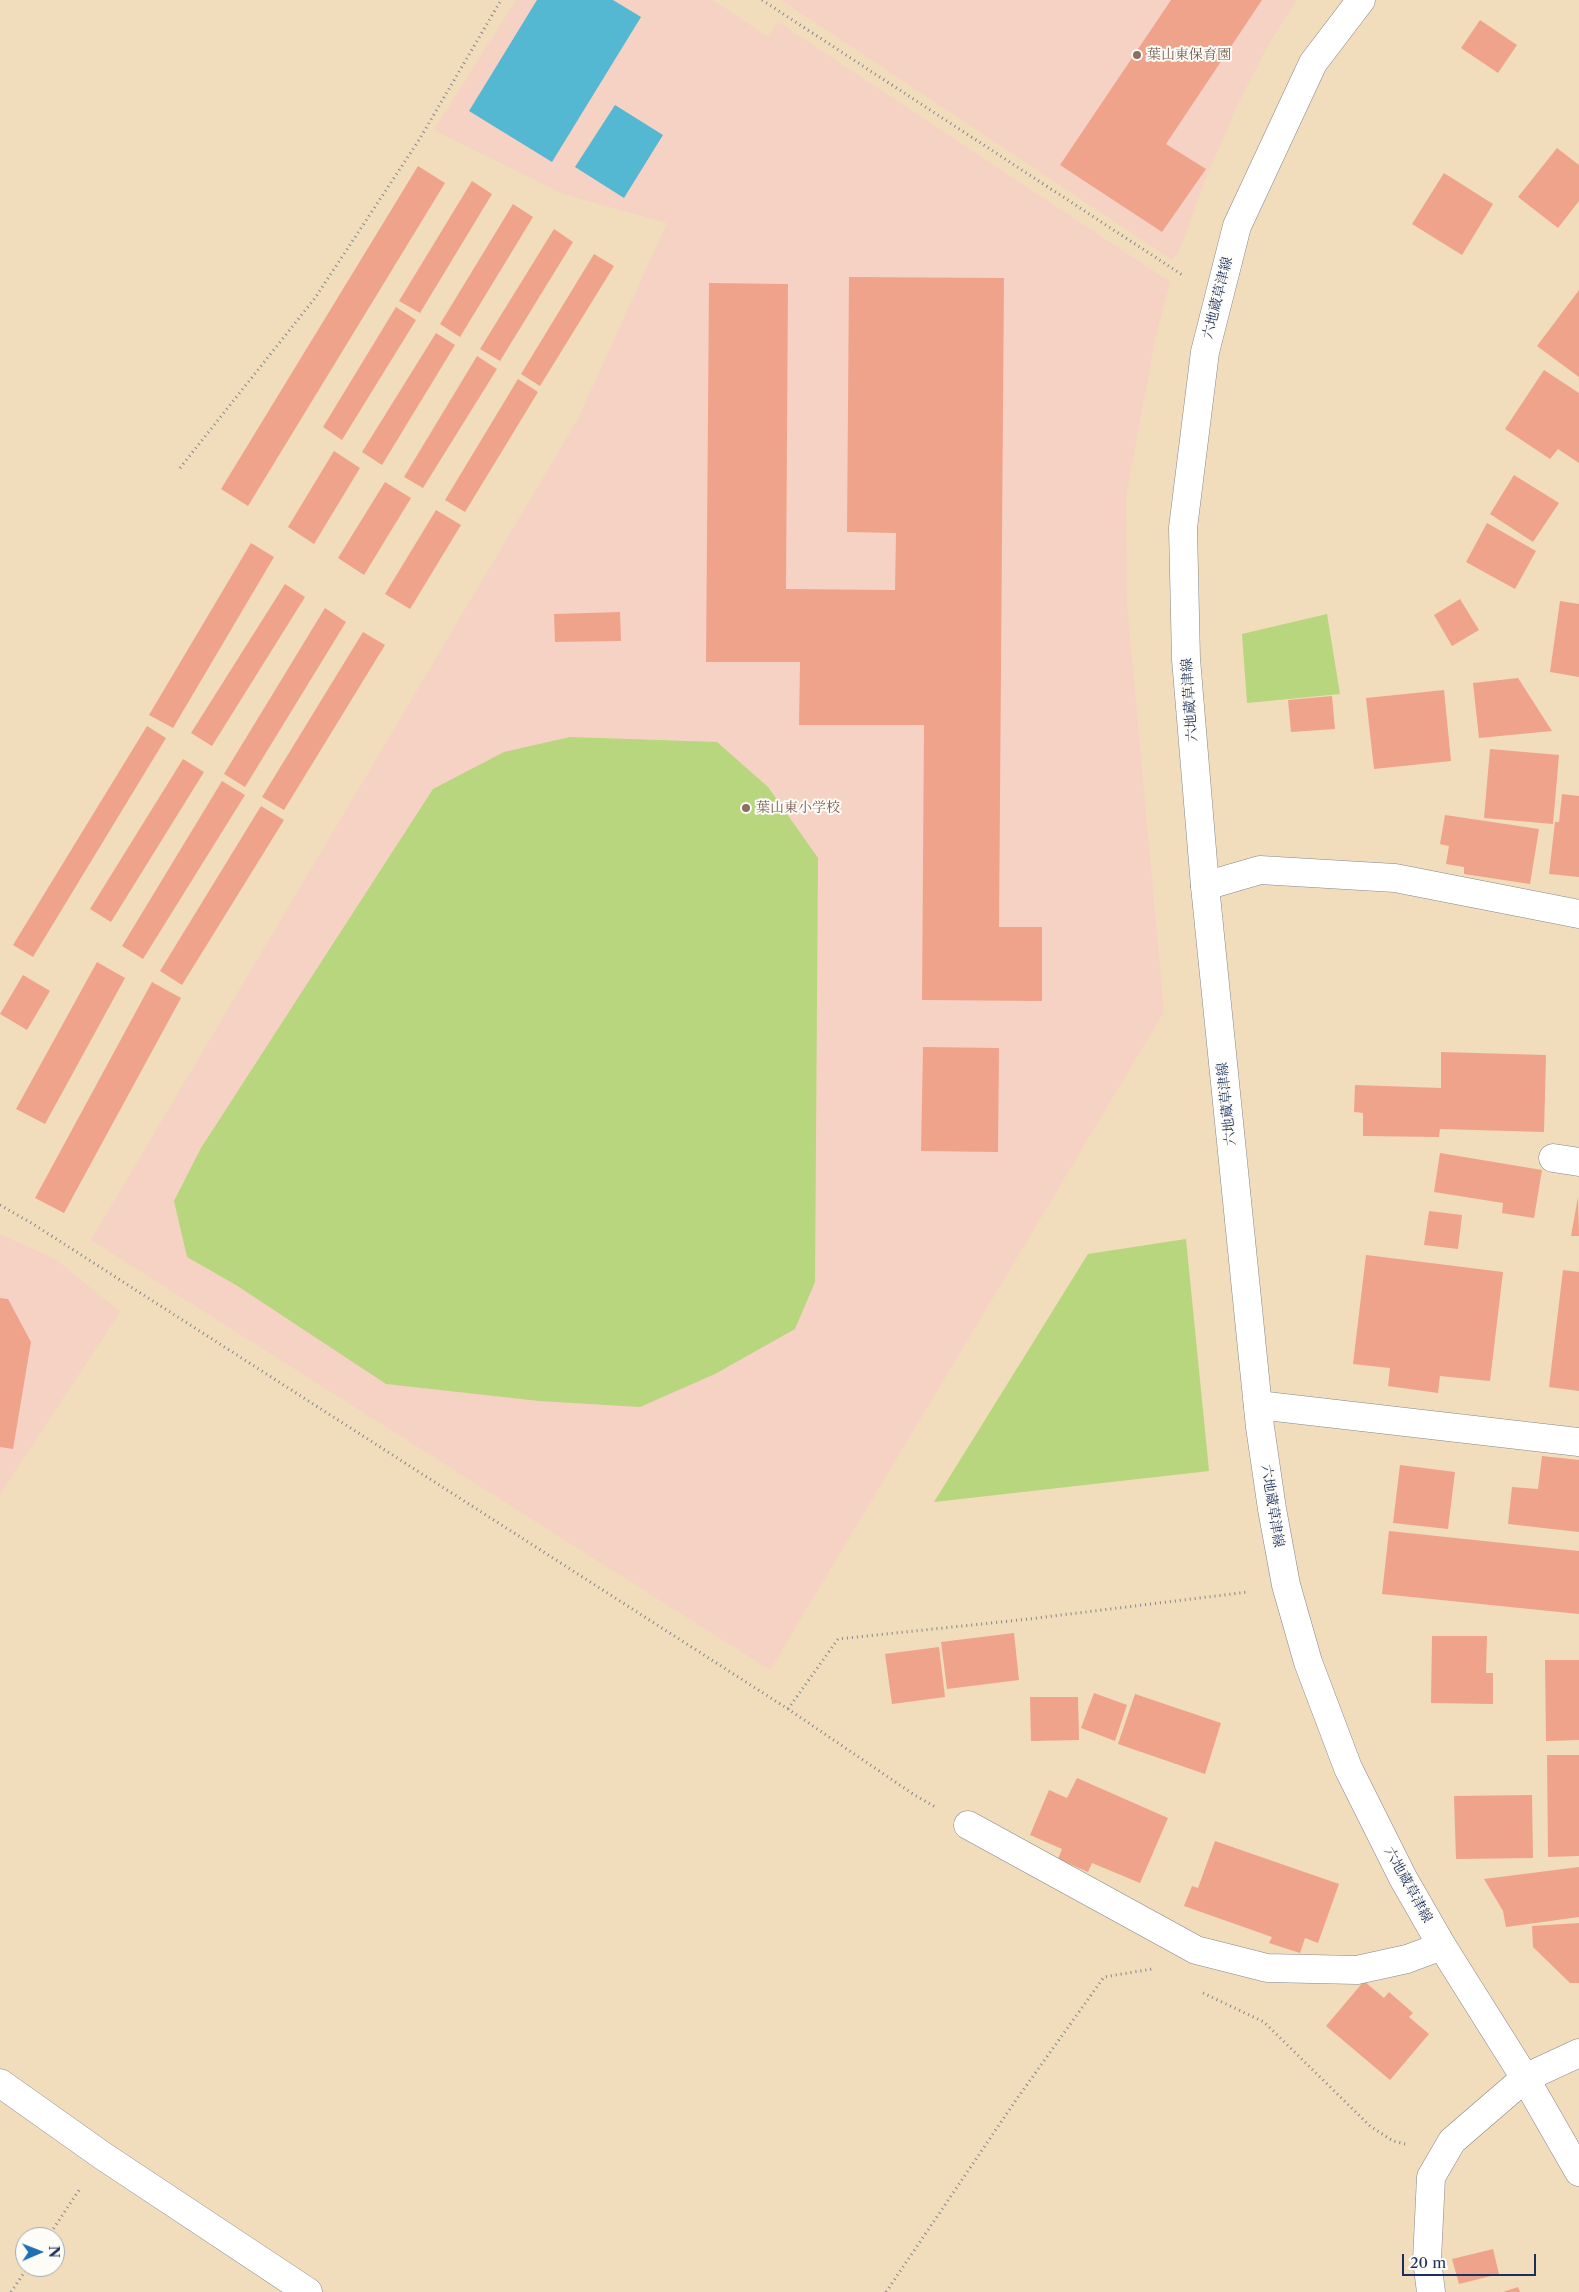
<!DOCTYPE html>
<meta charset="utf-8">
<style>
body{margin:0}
#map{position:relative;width:1579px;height:2292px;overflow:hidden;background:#f1dcbb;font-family:"Libre Caslon Text",serif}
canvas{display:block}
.north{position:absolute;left:15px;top:2227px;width:50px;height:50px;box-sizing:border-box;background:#fdfcf7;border:1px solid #a3aaba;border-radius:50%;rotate:89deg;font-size:14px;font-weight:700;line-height:20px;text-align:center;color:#1b2f5e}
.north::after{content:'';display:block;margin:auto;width:18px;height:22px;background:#1f6fb2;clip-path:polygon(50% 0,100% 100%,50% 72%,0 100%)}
.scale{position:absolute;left:1402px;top:2254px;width:134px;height:22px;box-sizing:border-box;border:2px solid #1b2f5e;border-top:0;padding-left:6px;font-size:15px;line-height:18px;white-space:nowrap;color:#1b2f5e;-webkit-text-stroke:4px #fdfcf7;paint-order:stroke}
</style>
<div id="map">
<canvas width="1579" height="2292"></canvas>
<div class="north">N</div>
<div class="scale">20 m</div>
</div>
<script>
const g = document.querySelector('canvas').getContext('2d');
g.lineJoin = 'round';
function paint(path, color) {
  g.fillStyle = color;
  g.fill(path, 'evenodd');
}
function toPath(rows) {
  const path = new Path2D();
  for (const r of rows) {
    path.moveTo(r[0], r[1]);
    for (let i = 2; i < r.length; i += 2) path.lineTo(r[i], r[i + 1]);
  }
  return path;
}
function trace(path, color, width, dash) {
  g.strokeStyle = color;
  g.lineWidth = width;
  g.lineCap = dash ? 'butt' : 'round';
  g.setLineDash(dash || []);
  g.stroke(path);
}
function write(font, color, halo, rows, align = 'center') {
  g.font = font + ' "Libre Caslon Text","Noto Serif JP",serif';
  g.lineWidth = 4;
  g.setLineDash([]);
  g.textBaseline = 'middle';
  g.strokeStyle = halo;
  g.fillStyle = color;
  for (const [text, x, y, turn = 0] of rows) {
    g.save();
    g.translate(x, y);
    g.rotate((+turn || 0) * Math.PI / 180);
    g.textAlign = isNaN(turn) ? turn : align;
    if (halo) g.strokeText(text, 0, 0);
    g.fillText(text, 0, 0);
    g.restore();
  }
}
paint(toPath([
 [516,0,713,0,768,37,778,22,1170,282,1155,339,1126,497,1127,604,1164,1012,770,1670,91,1240,578,419,667,223,563,194,434,130],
 [781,0,1297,0,1267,47,1239,102,1207,175,1178,254,1171,259],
 [0,1234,57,1260,120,1312,0,1494]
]), '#f6d2c4');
paint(toPath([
 [1327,614,1340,694,1247,703,1242,634],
 [570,737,717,742,768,787,818,858,815,1282,795,1329,715,1374,640,1407,539,1401,386,1384,236,1285,187,1257,174,1201,201,1148,433,789,504,752],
 [1186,1239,1209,1471,934,1502,1088,1254]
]), '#b8d67d');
paint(toPath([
 [537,0,613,0,641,17,552,162,469,111],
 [615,105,663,135,624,198,575,167]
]), '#54b8d2');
paint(toPath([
 [1171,0,1262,0,1166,144,1206,169,1162,232,1060,165],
 [1480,20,1517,45,1498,73,1461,48],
 [1557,148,1579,165,1579,201,1558,228,1518,197],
 [418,166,445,183,248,506,221,489],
 [1444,173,1493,204,1462,255,1412,224],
 [472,181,492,194,420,313,399,301],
 [513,204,533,217,460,337,440,324],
 [554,229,573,242,500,361,480,349],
 [594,254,614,266,540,386,521,374],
 [849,277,1004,278,999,927,1042,927,1042,1001,922,1000,924,725,799,725,800,662,706,662,709,283,788,284,786,589,895,590,896,533,847,532],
 [1579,290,1579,377,1537,346],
 [396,307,416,320,342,440,323,427],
 [436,333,455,345,382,465,362,452],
 [477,356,497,369,423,488,404,477],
 [1544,370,1579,393,1579,463,1558,449,1550,459,1505,429],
 [518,379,538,392,465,512,445,500],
 [334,451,360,468,314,544,288,527],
 [1514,475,1559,503,1533,542,1490,514],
 [385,482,411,498,364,575,338,558],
 [436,510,461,525,410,609,385,594],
 [1487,523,1536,551,1515,589,1466,562],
 [251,543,274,557,173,728,149,715],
 [285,584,305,597,212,746,191,733],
 [1460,599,1479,630,1452,646,1434,615],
 [1560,601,1579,604,1579,677,1550,672],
 [325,608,346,622,245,787,224,774],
 [620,612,621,641,555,642,554,614],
 [363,632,385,645,284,810,262,797],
 [1518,678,1552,731,1479,738,1473,683],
 [1444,690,1451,761,1374,769,1366,698],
 [1332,696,1335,729,1291,732,1288,700],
 [147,726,166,738,33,957,13,945],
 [1490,749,1559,755,1553,824,1484,818],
 [183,759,204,772,111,922,90,909],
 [222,781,245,795,143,959,122,946],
 [1562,794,1579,796,1579,877,1549,874,1555,822,1559,822],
 [261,806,284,820,182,985,160,971],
 [1445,815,1539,829,1530,884,1464,874,1464,867,1446,864,1449,846,1440,844],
 [97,962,125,978,45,1124,16,1109],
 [23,975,50,991,27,1030,0,1014],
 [152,982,181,998,64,1213,35,1198],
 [923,1047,999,1048,998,1152,921,1151],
 [1441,1052,1546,1055,1544,1132,1440,1129,1439,1137,1363,1136,1363,1113,1354,1112,1355,1085,1441,1088],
 [1440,1153,1542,1170,1534,1218,1502,1213,1503,1203,1434,1192],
 [1578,1197,1579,1236,1571,1236],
 [1429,1211,1462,1215,1458,1249,1424,1245],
 [1366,1255,1503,1272,1490,1381,1440,1376,1438,1393,1388,1386,1390,1368,1353,1364],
 [1563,1270,1579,1272,1579,1391,1549,1387],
 [0,1298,8,1299,31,1342,13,1449,0,1447],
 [1542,1456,1579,1460,1579,1532,1508,1524,1512,1487,1538,1489],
 [1400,1465,1455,1472,1448,1529,1393,1523],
 [1389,1531,1579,1551,1579,1614,1382,1594],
 [1014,1633,1019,1680,947,1689,941,1642],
 [1432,1636,1487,1636,1486,1673,1493,1673,1493,1704,1431,1703],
 [939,1647,945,1697,892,1704,885,1654],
 [1545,1660,1579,1660,1579,1740,1546,1741],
 [1094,1693,1127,1705,1115,1741,1081,1728],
 [1135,1694,1221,1723,1205,1774,1118,1744],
 [1030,1697,1078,1697,1079,1740,1031,1741],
 [1547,1755,1579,1755,1579,1856,1548,1857],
 [1077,1778,1168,1818,1140,1883,1092,1863,1088,1872,1058,1859,1062,1849,1030,1835,1049,1790,1067,1798],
 [1532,1795,1533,1858,1456,1859,1454,1796],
 [1215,1841,1339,1884,1318,1943,1305,1938,1300,1953,1269,1943,1272,1937,1184,1906,1192,1886,1198,1888],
 [1579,1867,1579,1917,1506,1927,1503,1911,1484,1879],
 [1579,1923,1579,1983,1570,1983,1533,1947,1532,1926],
 [1364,1981,1384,1998,1389,1992,1413,2013,1409,2017,1429,2034,1390,2080,1326,2026],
 [1493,2249,1499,2274,1459,2284,1452,2259],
 [1518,2287,1520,2292,1503,2292]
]), '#f0a38b');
const minor = toPath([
 [1205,886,1260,870,1395,878,1579,914],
 [1553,1158,1579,1162],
 [1258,1405,1579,1442],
 [968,1825,1196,1950,1267,1968,1357,1970,1407,1959,1442,1946],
 [0,2083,103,2156,308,2292],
 [1431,2292,1427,2260,1431,2177,1452,2141,1525,2078,1579,2053]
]);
const major = toPath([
 [1361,0,1313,63,1237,226,1205,352,1183,528,1186,659,1205,886,1260,1427,1272,1509,1286,1585,1308,1662,1348,1768,1403,1878,1442,1946,1525,2078,1579,2172]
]);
trace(minor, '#86868c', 29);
trace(major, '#86868c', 29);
trace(toPath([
 [762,0,1184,276],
 [180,468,315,298,419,140,501,0],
 [0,1205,33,1224,788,1709,913,1794,937,1808],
 [788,1709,838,1639,1029,1619,1248,1592],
 [1203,1993,1264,2022,1370,2126,1393,2141,1405,2144],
 [48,2237,81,2187],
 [11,2292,28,2267],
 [886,2292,1016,2100,1104,1977,1152,1969]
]), '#86868c', 3, [1, 4]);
trace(minor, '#fff', 28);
trace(major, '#fff', 28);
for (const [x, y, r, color] of [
 [1137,55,5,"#8d6e63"],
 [746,808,5,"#8d6e63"]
]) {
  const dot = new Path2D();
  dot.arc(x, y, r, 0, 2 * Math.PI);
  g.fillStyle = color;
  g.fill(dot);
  trace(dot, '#fdfcf7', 2);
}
write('14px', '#785e54', '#fdfcf7', [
 ["葉山東保育園",1147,55],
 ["葉山東小学校",756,808]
], 'left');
write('14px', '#1b2f5e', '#fdfcf7', [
 ["六地蔵草津線",1218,298,-76],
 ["六地蔵草津線",1190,700,-94],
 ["六地蔵草津線",1227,1104,-96],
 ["六地蔵草津線",1272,1506,81],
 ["六地蔵草津線",1408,1885,61]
]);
</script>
